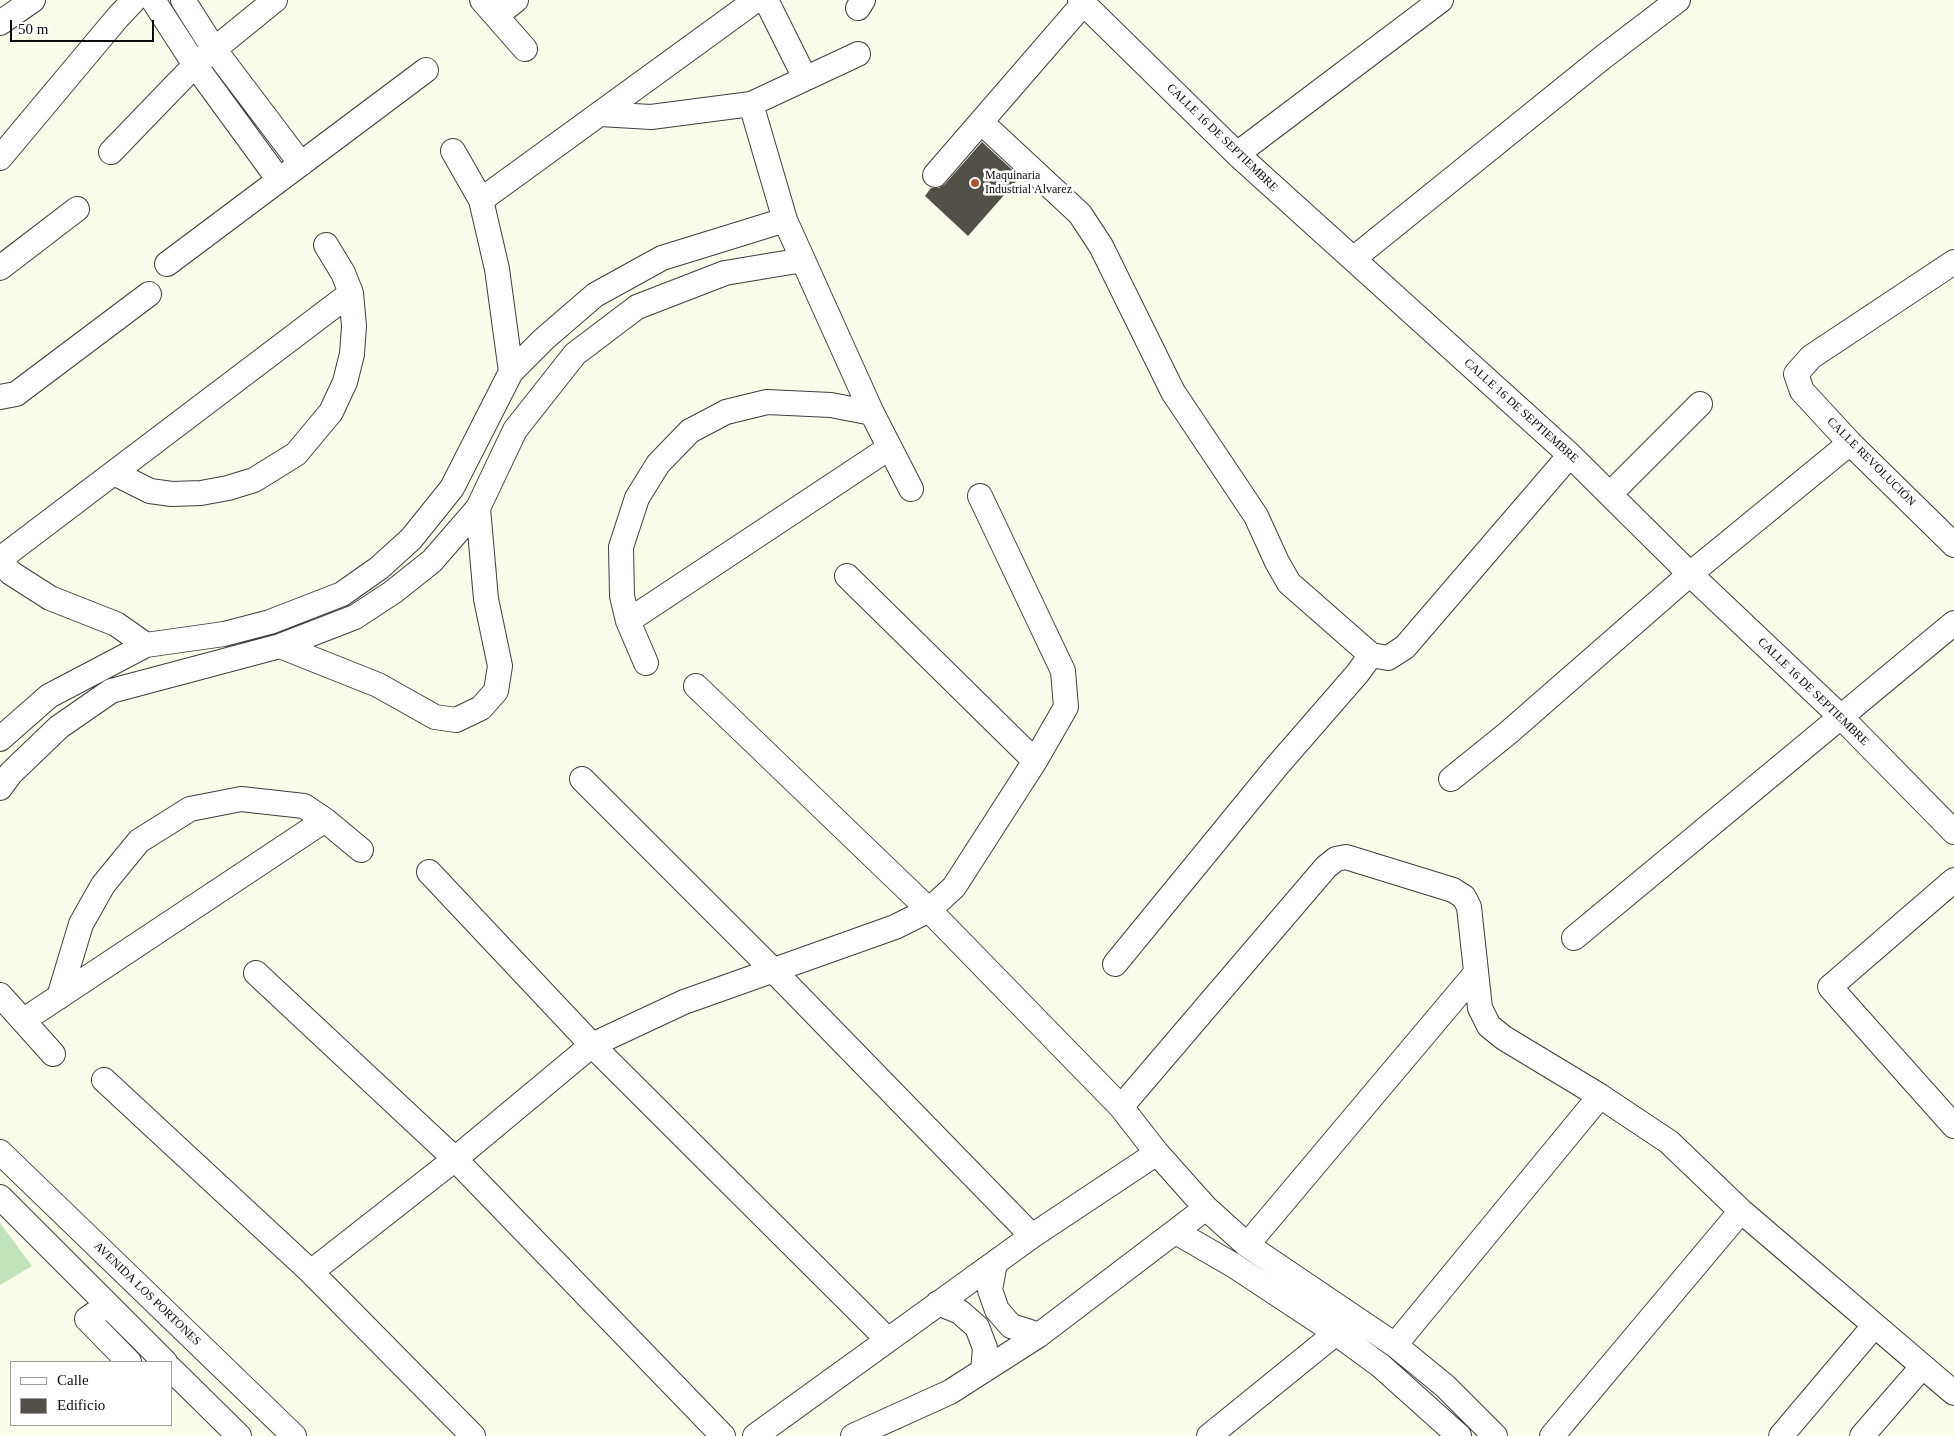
<!DOCTYPE html>
<meta charset="utf-8">
<style>
body{margin:0}
#map{position:relative;width:1954px;height:1436px;overflow:hidden;background:#fbfdeb;font-family:"Times New Roman",serif}
canvas{display:block}
.legend{position:absolute;left:10px;top:1361px;width:162px;height:65px;box-sizing:border-box;background:#fff;border:1px solid #9d9d9d;margin:0;padding:6px 9px;list-style:none;font-size:15px;color:#0b0b0b}
.legend li{display:flex;align-items:center;gap:10px;height:25px}
.legend b{width:25px;border:1px solid #9d9d9d}
.scale{position:absolute;left:10px;top:20px;width:144px;height:22px;box-sizing:border-box;border:2px solid #0b0b0b;border-top:0;padding-left:6px;font-size:15px;line-height:18px;white-space:nowrap;color:#0b0b0b;-webkit-text-stroke:4px #fff;paint-order:stroke}
</style>
<div id="map">
<canvas width="1954" height="1436"></canvas>
<ul class="legend">
<li><b style="height:6px;background:#fff"></b>Calle</li>
<li><b style="height:14px;background:#525049"></b>Edificio</li>
</ul>
<div class="scale">50 m</div>
</div>
<script>
const g = document.querySelector('canvas').getContext('2d');
g.lineJoin = 'round';
function paint(path, color) {
  g.fillStyle = color;
  g.fill(path, 'evenodd');
}
function toPath(rows) {
  const path = new Path2D();
  for (const r of rows) {
    path.moveTo(r[0], r[1]);
    for (let i = 2; i < r.length; i += 2) path.lineTo(r[i], r[i + 1]);
  }
  return path;
}
function trace(path, color, width, dash) {
  g.strokeStyle = color;
  g.lineWidth = width;
  g.lineCap = dash ? 'butt' : 'round';
  g.setLineDash(dash || []);
  g.stroke(path);
}
function write(font, color, halo, rows, align = 'center') {
  g.font = font + ' "Times New Roman",serif';
  g.lineWidth = 5;
  g.setLineDash([]);
  g.textBaseline = 'middle';
  g.strokeStyle = halo;
  g.fillStyle = color;
  for (const [text, x, y, turn = 0] of rows) {
    g.save();
    g.translate(x, y);
    g.rotate((+turn || 0) * Math.PI / 180);
    g.textAlign = isNaN(turn) ? turn : align;
    if (halo) g.strokeText(text, 0, 0);
    g.fillText(text, 0, 0);
    g.restore();
  }
}
paint(toPath([
 [0,1223,32,1266,0,1285]
]), '#c1e3b9');
paint(toPath([
 [982,142,1020,177,968,236,925,196,931,188,939,188,945,184]
]), '#525049');
const minor = toPath([
 [153,0,195,65,279,180],
 [183,0,214,49,301,164],
 [482,0,525,49],
 [766,0,805,78],
 [1080,0,1237,154,1570,455,1690,574,1842,718,1954,832],
 [858,8,863,0],
 [496,16,516,0],
 [0,23,33,0],
 [751,104,785,220,872,413,911,489],
 [600,114,651,117,751,104,858,54],
 [981,122,1080,214,1101,246,1173,392,1256,516,1277,562,1289,583,1371,655,1388,658,1405,647,1570,455],
 [453,151,481,200,497,269,511,372],
 [111,152,195,65,275,0],
 [1237,154,1441,0],
 [0,158,118,17,134,0],
 [935,175,1083,4],
 [481,200,756,0],
 [1353,259,1602,58,1678,0],
 [1954,262,1811,357,1796,374,1802,391,1850,443,1954,545],
 [167,264,426,70],
 [0,268,77,209],
 [0,397,16,394,149,294],
 [114,473,150,491,172,494,201,493,228,488,254,480,296,454,331,412,345,382,352,354,354,326,351,293,343,273,326,245],
 [1610,494,1700,404],
 [0,559,351,293],
 [0,562,11,573,50,598,116,624,146,645],
 [847,576,1035,761],
 [628,621,889,448],
 [280,646,378,685,435,717,456,720,481,708,496,691,500,666,486,599,478,508],
 [646,663,628,621,622,596,621,547,637,498,658,464,690,431,726,412,767,402,831,405,872,413],
 [696,686,929,910,1121,1107,1157,1153,1206,1208,1247,1245,1395,1345,1445,1386,1495,1436],
 [0,739,49,696,146,645,224,634,270,622,342,594,379,568,411,539,452,488,511,372,544,339,595,295,662,258,785,220],
 [582,779,772,969,1032,1236],
 [1451,779,1508,733,1690,574,1850,443],
 [0,788,11,773,59,727,111,691,280,646,355,617,393,592,432,561,478,508,515,430,575,354,637,307,725,273,803,260],
 [429,872,592,1045,887,1339],
 [1954,880,1830,987,1954,1126],
 [1574,938,1954,623],
 [1115,964,1277,766,1357,674,1371,655],
 [256,973,455,1159,723,1436],
 [0,995,53,1054],
 [59,997,81,924,103,885,139,841,190,809,241,799,304,806,325,820,361,850],
 [24,1020,325,820],
 [104,1080,311,1272,473,1436],
 [1121,1107,1326,867,1336,859,1346,857,1453,890,1464,897,1469,907,1480,1008,1489,1026,1504,1038,1600,1096,1669,1142,1741,1211,1954,1393],
 [0,1152,294,1436],
 [0,1197,165,1362],
 [1176,1232,1233,1265,1336,1333,1381,1366,1459,1436],
 [1247,1245,1475,974],
 [995,1263,990,1290,997,1310,1011,1326,1039,1335],
 [311,1272,455,1159,592,1045,684,1002,895,927,929,910,954,887,1035,761,1066,707,1063,671,980,496],
 [938,1303,960,1312,977,1327,985,1348,983,1371],
 [107,1305,87,1319,129,1362],
 [1395,1345,1600,1096],
 [171,1369,239,1436],
 [755,1436,1032,1236,1157,1153],
 [853,1436,950,1392,1039,1335,1206,1208],
 [1209,1436,1336,1333],
 [1552,1436,1741,1211],
 [1781,1436,1874,1326],
 [1862,1436,1922,1367]
]);
trace(minor, '#3e3e3e', 26);
trace(minor, '#fff', 24);
for (const [x, y, r, color] of [
 [975,183,5,"#ab5433"]
]) {
  const dot = new Path2D();
  dot.arc(x, y, r, 0, 2 * Math.PI);
  g.fillStyle = color;
  g.fill(dot);
  trace(dot, '#fff', 2);
}
write('12px', '#0b0b0b', '#fff', [
 ["CALLE 16 DE SEPTIEMBRE",1222,138,44],
 ["CALLE 16 DE SEPTIEMBRE",1521,411,42],
 ["CALLE REVOLUCIÓN",1871,462,45],
 ["CALLE 16 DE SEPTIEMBRE",1813,692,44],
 ["AVENIDA LOS PORTONES",147,1294,44]
]);
write('12px', '#0b0b0b', '#fff', [
 ["Maquinaria",985,176],
 ["Industrial Alvarez",985,190]
], 'left');
</script>
